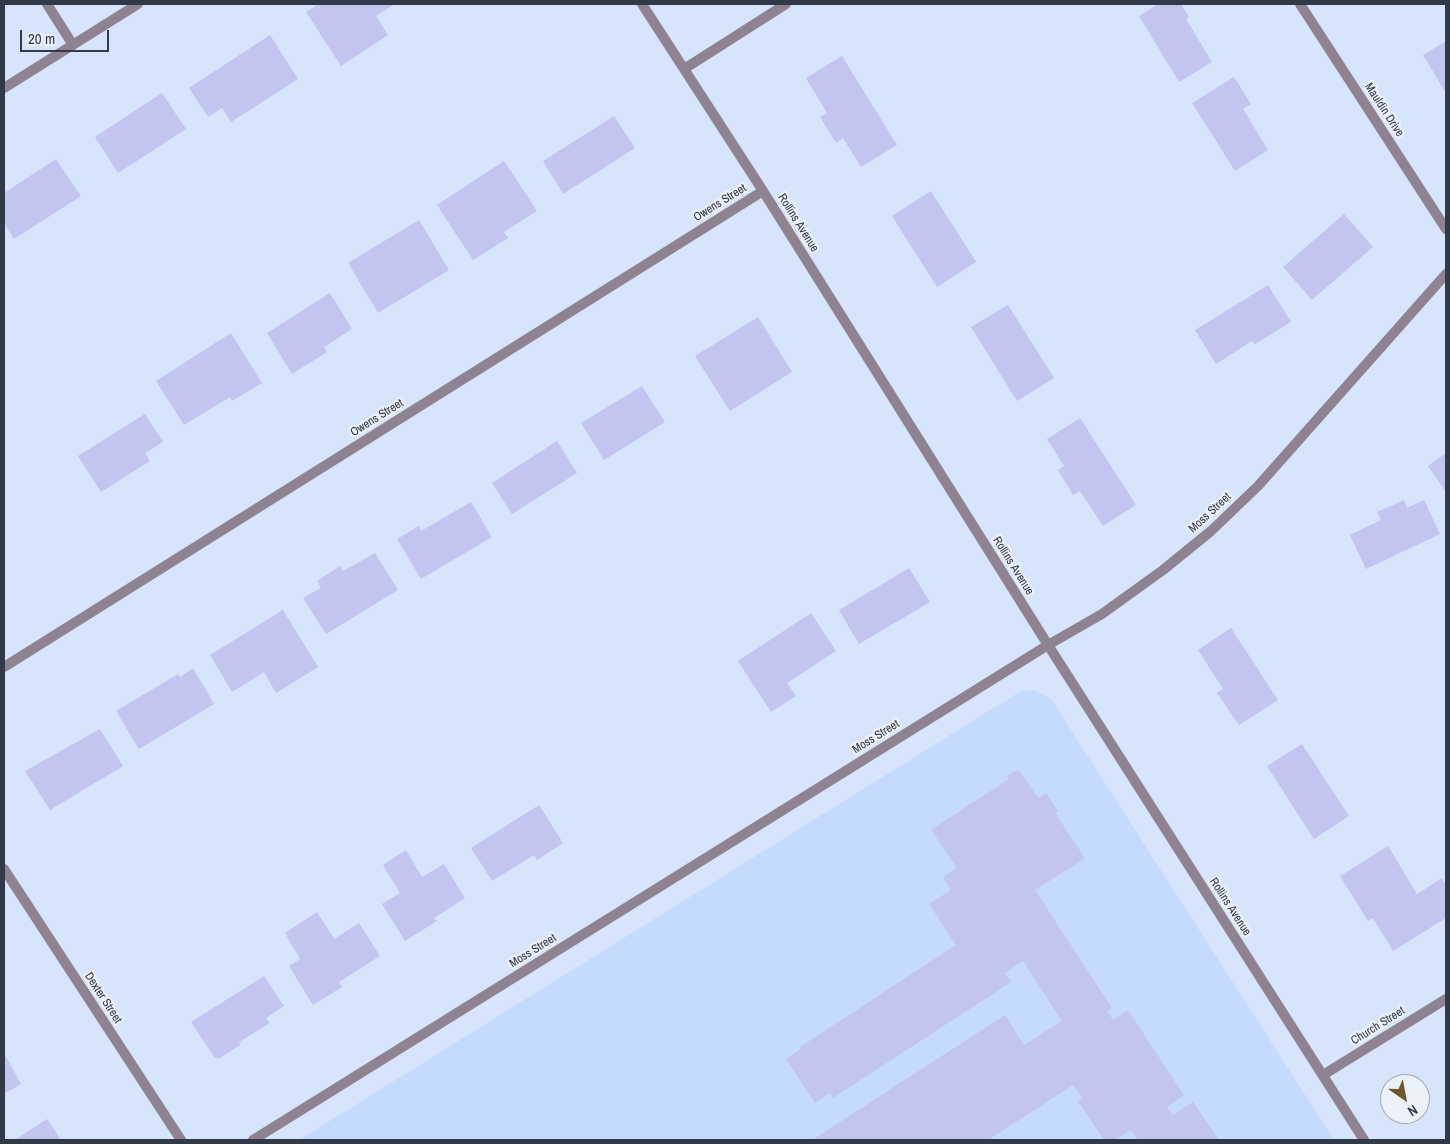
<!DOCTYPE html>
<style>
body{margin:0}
#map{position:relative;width:1450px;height:1144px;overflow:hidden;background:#d6e4fc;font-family:"Archivo Narrow",sans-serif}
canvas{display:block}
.frame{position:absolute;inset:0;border:5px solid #313a49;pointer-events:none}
.north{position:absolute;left:1380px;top:1074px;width:50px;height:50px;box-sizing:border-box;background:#ecf0f9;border:1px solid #a1a7b3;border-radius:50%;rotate:147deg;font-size:14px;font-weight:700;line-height:20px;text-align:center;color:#313a49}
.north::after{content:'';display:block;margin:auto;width:18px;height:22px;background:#6f5727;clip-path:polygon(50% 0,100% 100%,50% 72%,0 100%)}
.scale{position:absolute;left:20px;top:30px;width:89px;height:22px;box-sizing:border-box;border:2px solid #313a49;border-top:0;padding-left:6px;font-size:15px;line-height:18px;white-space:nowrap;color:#313a49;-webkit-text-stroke:4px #ecf0f9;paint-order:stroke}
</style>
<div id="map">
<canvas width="1450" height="1144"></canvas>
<div class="frame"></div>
<div class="north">N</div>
<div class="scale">20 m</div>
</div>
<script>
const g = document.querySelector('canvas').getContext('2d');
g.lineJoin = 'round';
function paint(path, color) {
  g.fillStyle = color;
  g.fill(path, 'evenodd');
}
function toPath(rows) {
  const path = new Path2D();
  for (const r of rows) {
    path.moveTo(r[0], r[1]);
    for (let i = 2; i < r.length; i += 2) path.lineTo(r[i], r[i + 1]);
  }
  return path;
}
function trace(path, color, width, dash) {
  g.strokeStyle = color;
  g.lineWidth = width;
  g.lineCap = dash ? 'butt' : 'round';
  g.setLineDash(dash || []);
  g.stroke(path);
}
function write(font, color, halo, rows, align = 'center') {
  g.font = font + ' "Archivo Narrow",sans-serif';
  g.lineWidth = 4.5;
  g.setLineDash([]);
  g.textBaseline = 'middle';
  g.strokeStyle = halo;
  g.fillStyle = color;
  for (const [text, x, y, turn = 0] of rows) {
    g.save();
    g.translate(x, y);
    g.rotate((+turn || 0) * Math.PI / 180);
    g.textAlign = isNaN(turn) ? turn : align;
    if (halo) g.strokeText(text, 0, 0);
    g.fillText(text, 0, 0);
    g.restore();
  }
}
paint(toPath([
 [1035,690,1051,699,1334,1140,299,1140,1021,691]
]), '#c5daff');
paint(toPath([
 [319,4,395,4,376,16,388,35,341,66,306,12],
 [1158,4,1181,4,1189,17,1186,19,1212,62,1179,82,1139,16],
 [270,35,298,79,231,122,222,108,208,117,189,88],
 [1446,41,1446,93,1423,55],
 [842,56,897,145,861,167,843,138,836,143,820,117,827,113,806,78],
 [1234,77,1251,104,1243,109,1268,150,1235,171,1192,103],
 [162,93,186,129,118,173,95,137],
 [614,116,635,148,563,194,543,161],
 [56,159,81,196,14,239,4,223,4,193],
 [504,161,537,211,504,232,508,238,473,260,437,205],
 [931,191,976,262,937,287,892,216],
 [1344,214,1373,247,1312,300,1283,267],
 [419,220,449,270,378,313,348,263],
 [1268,285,1291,322,1255,344,1252,341,1216,364,1195,330],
 [330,293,352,329,324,347,327,352,292,374,267,333],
 [1008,305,1054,378,1017,401,971,327],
 [758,317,792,372,730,411,695,356],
 [231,333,262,383,232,401,230,397,184,425,156,381],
 [642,386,665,422,604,460,581,423],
 [145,414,163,442,145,453,150,461,101,492,78,456],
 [1080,418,1136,505,1103,526,1080,491,1073,495,1058,470,1064,466,1047,439],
 [557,441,577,473,512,514,492,483],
 [1446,453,1446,492,1428,466],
 [1404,500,1407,508,1424,500,1440,534,1366,569,1350,535,1381,520,1377,512],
 [471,502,492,537,421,579,397,539,419,526,421,531],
 [375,553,398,590,326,634,303,598,321,588,317,581,340,566,343,571],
 [909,568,930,602,859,644,839,610],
 [283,610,318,667,276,693,264,672,232,692,210,655],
 [811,613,836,651,787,683,796,696,771,712,738,661],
 [1231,628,1278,700,1239,725,1217,693,1223,689,1198,650],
 [193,668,214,704,139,749,116,711,178,674,180,677],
 [100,729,123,766,50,810,25,771],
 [1302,744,1349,816,1314,839,1267,766],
 [1018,769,1038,798,1046,793,1058,811,1055,813,1085,858,1035,890,1112,1008,1107,1011,1113,1020,1128,1010,1184,1095,1167,1107,1173,1115,1193,1102,1219,1140,1134,1140,1137,1138,1131,1130,1115,1140,1104,1140,1078,1101,1082,1098,1073,1085,988,1140,812,1140,1005,1015,1024,1045,1062,1021,1023,961,1005,973,1011,982,833,1098,830,1093,815,1103,786,1059,801,1049,800,1047,956,945,929,904,951,890,943,877,957,868,931,830,1009,779,1007,776],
 [539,805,563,843,537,860,534,855,492,881,471,848],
 [1388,846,1417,894,1442,878,1446,886,1446,918,1393,951,1373,918,1368,921,1340,876],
 [406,850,422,877,444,864,465,898,434,918,437,921,405,941,382,904,400,893,383,865],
 [317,912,334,939,359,923,380,956,339,982,342,987,313,1005,289,966,300,959,285,933],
 [264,976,284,1006,266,1018,270,1023,239,1042,240,1045,218,1059,217,1057,215,1058,191,1022],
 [4,1053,21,1084,4,1094],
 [47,1119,61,1140,15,1140]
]), '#c2c5f0');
trace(toPath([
 [47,4,73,45],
 [642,4,763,191,1048,645,1364,1140],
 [1300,4,1446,229],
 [684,69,786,4],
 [4,88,138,4],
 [4,667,763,191],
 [4,869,181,1140],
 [1323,1075,1446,999],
 [253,1140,1048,645,1102,614,1163,570,1211,531,1258,486,1446,274]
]), '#8f8291', 10);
write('12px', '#313a49', '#ecf0f9', [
 ["Mauldin Drive",1384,110,57],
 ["Owens Street",720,203,-32],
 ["Rollins Avenue",798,223,58],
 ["Owens Street",377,418,-32],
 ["Moss Street",1210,513,-43],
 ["Rollins Avenue",1013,566,58],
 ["Moss Street",876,737,-32],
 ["Rollins Avenue",1230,907,57],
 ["Moss Street",533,951,-32],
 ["Dexter Street",103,998,57],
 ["Church Street",1378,1026,-32]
]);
</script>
